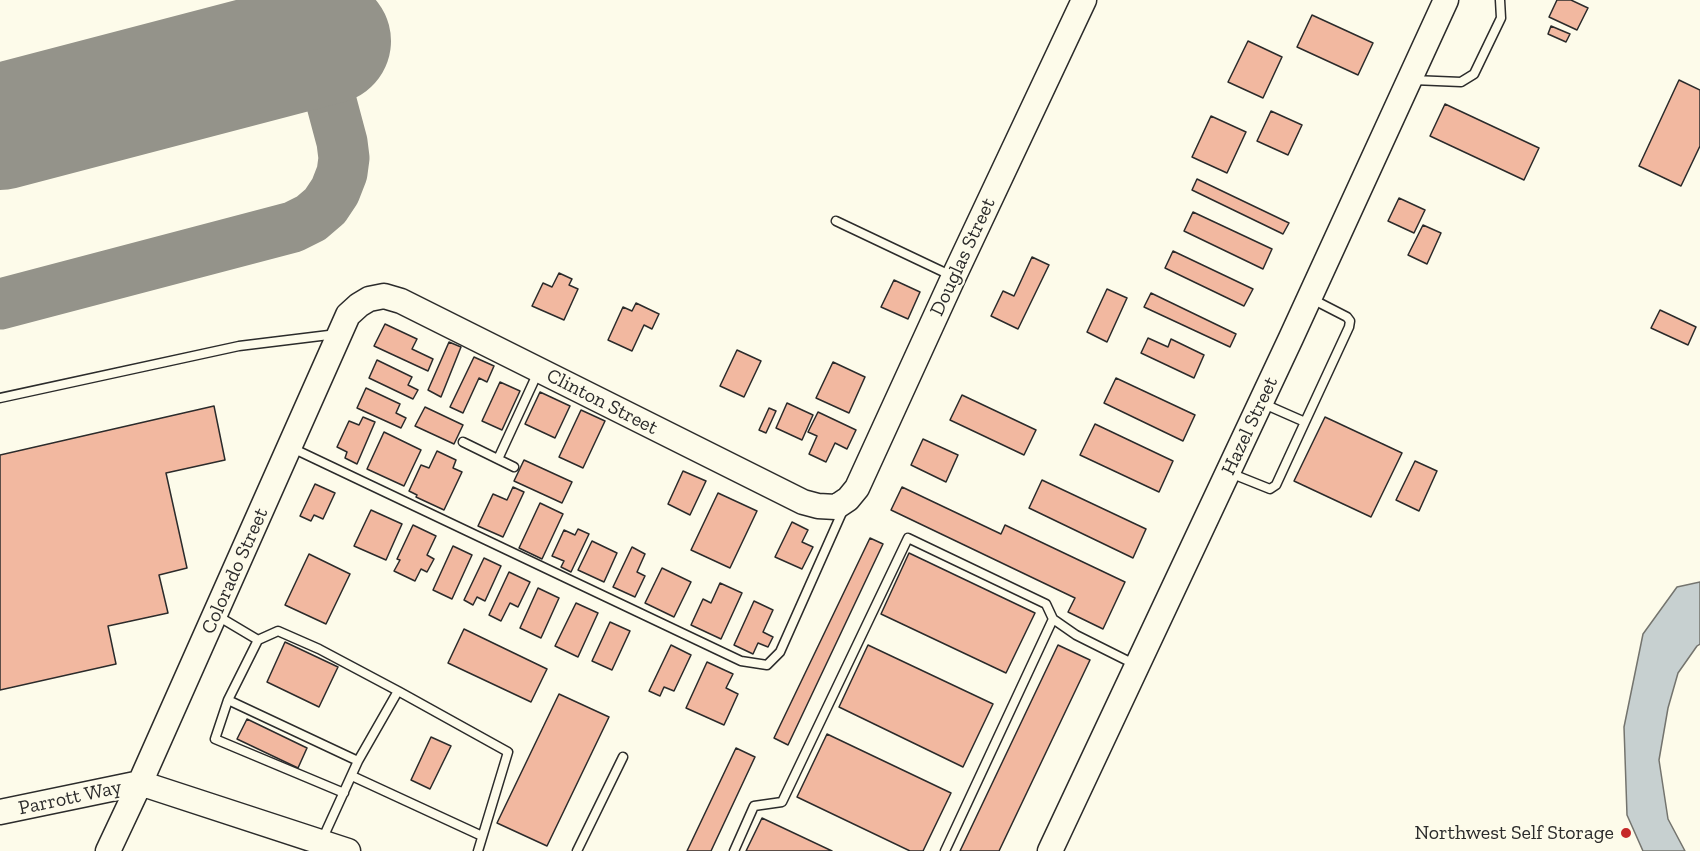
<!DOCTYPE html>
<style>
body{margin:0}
canvas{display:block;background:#fdfbea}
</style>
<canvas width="1700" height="851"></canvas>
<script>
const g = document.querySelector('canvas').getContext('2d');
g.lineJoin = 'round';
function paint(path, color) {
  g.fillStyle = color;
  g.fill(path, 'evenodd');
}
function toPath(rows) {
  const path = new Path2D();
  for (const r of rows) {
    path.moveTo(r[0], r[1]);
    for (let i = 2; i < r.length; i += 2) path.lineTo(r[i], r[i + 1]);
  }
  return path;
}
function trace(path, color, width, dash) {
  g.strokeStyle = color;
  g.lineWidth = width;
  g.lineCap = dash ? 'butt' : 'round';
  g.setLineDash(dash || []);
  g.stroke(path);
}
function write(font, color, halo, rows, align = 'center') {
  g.font = font + ' "Zilla Slab",serif';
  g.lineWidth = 4.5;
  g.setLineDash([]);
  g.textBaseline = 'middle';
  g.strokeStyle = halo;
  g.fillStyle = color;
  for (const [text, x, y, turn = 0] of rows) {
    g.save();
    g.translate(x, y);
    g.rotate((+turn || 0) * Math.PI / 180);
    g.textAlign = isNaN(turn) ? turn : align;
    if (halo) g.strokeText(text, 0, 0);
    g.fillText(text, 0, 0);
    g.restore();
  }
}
const water = toPath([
 [1700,582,1700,644,1697,646,1678,673,1668,708,1659,760,1668,819,1685,851,1643,851,1627,815,1624,727,1643,634,1677,587,1700,582]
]);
paint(water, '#c7d0d0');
trace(water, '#74746e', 1.5);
trace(toPath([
 [0,304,293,227,311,218,325,206,335,191,342,173,344,158,342,142,304,0]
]), '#94938a', 51);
trace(toPath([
 [0,127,328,41]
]), '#94938a', 126);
const building = toPath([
 [1557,0,1571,0,1588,8,1577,30,1549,17,1557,0],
 [1312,15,1373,43,1358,75,1297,47,1312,15],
 [1551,26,1570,34,1566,42,1548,34,1551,26],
 [1248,41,1282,57,1263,98,1228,82,1248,41],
 [1679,80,1700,90,1700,146,1681,186,1639,166,1679,80],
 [1445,104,1539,148,1524,180,1430,136,1445,104],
 [1271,111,1302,125,1288,155,1257,141,1271,111],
 [1211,116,1246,132,1227,173,1192,157,1211,116],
 [1197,179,1289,223,1283,234,1192,190,1197,179],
 [1399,198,1425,210,1414,233,1388,221,1399,198],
 [1193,212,1272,249,1263,269,1184,231,1193,212],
 [1423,225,1441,233,1427,264,1408,255,1423,225],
 [1173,251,1253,289,1244,306,1165,268,1173,251],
 [1032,257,1049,265,1018,329,991,316,1003,291,1014,296,1032,257],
 [559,273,572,279,569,285,578,289,564,320,532,306,543,283,552,287,559,273],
 [894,280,920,292,908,319,881,307,894,280],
 [1107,289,1127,298,1107,342,1087,332,1107,289],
 [1151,293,1236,334,1230,347,1144,307,1151,293],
 [636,303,659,314,652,329,644,325,632,351,608,340,623,307,632,311,636,303],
 [1660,310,1696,327,1688,345,1651,328,1660,310],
 [385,324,417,339,412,349,433,359,428,371,374,346,385,324],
 [1148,338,1168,347,1171,339,1204,355,1194,378,1141,353,1148,338],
 [449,342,461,347,441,397,428,390,449,342],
 [737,350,761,361,744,397,720,386,737,350],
 [474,357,494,366,487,382,479,378,463,413,450,407,474,357],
 [377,360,412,377,408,385,418,390,413,399,369,378,377,360],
 [833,362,865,377,849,413,816,398,833,362],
 [1116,378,1195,415,1183,441,1104,403,1116,378],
 [500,382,520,391,502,430,482,421,500,382],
 [366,388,400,404,396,413,406,418,401,428,357,408,366,388],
 [540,392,570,406,555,438,525,424,540,392],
 [962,395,1036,430,1024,455,950,420,962,395],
 [787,403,813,415,802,440,776,428,787,403],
 [214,406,225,460,166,473,187,568,159,575,168,613,108,626,116,664,0,690,0,455,214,406],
 [425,407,463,425,454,444,415,426,425,407],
 [769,408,776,411,766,433,759,430,769,408],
 [581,410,605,421,583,468,559,457,581,410],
 [818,412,856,430,847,449,835,443,826,462,809,454,817,436,808,432,818,412],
 [363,417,375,422,357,464,345,458,347,452,337,447,349,421,359,425,363,417],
 [1325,417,1402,453,1371,517,1294,481,1325,417],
 [1095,424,1173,461,1159,492,1080,455,1095,424],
 [384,432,421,450,404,486,367,469,384,432],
 [923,439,958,455,946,482,911,465,923,439],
 [437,451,456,460,453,468,462,472,444,510,416,497,417,495,409,491,421,465,429,468,437,451],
 [524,460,572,482,562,503,514,481,524,460],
 [1415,461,1437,471,1419,511,1396,500,1415,461],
 [683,471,706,481,690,515,668,504,683,471],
 [1042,480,1146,529,1133,558,1029,508,1042,480],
 [315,484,335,493,323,519,314,515,311,521,300,516,315,484],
 [513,487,524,492,503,537,478,526,493,494,507,500,513,487],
 [902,487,1001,534,1005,525,1125,582,1103,629,1068,612,1075,598,891,510,902,487],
 [718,493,757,511,730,568,691,550,718,493],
 [540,503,563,514,542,559,519,548,540,503],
 [371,510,402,524,386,560,354,546,371,510],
 [792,522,808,530,802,542,813,547,802,569,775,557,792,522],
 [413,525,436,536,427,555,434,559,427,572,421,569,415,581,394,571,400,560,397,559,413,525],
 [578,529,589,534,571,572,561,567,564,561,552,556,564,530,575,535,578,529],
 [870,538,883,544,788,745,774,738,870,538],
 [592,541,617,553,604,582,578,570,592,541],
 [453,546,472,555,452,599,433,590,453,546],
 [632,547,645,554,637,572,645,576,635,597,613,587,632,547],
 [909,553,1035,613,1006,673,881,614,909,553],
 [309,554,350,574,326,624,285,605,309,554],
 [484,558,501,566,485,601,477,597,473,605,464,600,484,558],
 [662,568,691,582,674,617,645,603,662,568],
 [509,572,530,582,518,607,510,603,501,621,489,615,509,572],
 [720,583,742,593,721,639,691,625,703,599,711,603,720,583],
 [538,588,559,598,541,638,520,628,538,588],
 [754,601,773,610,763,632,773,637,768,647,758,643,753,654,734,645,754,601],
 [576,603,598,613,578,657,555,646,576,603],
 [610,622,630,631,612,670,592,661,610,622],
 [464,629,547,669,531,702,448,663,464,629],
 [285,642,338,667,319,707,267,682,285,642],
 [671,645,691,655,674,691,664,687,660,696,649,691,671,645],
 [868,645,993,704,963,767,839,707,868,645],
 [1058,645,1090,660,999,851,960,851,1058,645],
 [707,662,733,674,726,688,738,694,724,725,686,708,707,662],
 [559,694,609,717,547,846,497,823,559,694],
 [247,719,307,748,298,768,237,739,247,719],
 [827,734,951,793,923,851,910,851,797,797,827,734],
 [431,737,451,746,430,789,411,780,431,737],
 [736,748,755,757,711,851,687,851,736,748],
 [762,818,832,851,746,851,762,818]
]);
paint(building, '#f2b8a0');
trace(building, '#2b2b2b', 1.5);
const lane = toPath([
 [1413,80,1461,82,1474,74,1501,18,1500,0],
 [836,221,952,276],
 [0,398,239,346,337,334],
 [1264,404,1305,422,1349,327,1350,321,1347,317,1310,298],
 [463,442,514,467],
 [290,447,741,661,767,665,780,652,844,508],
 [498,459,539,370],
 [1230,473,1270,489,1276,485,1305,422],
 [216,615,258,640,228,700,358,761,322,840],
 [258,640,278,631,319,649,398,691,358,761],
 [398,691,508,752,478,851],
 [228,700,215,739,344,793],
 [352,776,482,836],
 [577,851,623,757],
 [734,851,754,806,782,802,908,538,1046,604,1053,619,1076,635,1134,664],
 [945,851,1053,619]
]);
const secondary = toPath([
 [0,812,140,783,348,851],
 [108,851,140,783,348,315,359,305,369,299,384,296,401,301,803,502,818,506,836,507,848,499,857,488,954,276,1084,0],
 [1050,851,1291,338,1446,0]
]);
trace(lane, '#2b2b2b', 11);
trace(secondary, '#2b2b2b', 27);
trace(lane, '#fdfbea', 8);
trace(secondary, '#fdfbea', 24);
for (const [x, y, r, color] of [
 [1626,833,6,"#c62828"]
]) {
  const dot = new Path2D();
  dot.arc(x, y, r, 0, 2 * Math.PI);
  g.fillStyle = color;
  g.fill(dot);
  trace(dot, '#fdfbea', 2);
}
write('20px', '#2b2b2b', '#fdfbea', [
 ["Douglas Street",963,257,-65],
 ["Clinton Street",602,402,27],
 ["Hazel Street",1250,426,-65],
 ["Colorado Street",235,571,-66],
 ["Parrott Way",70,798,-12]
]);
write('20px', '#2b2b2b', '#fdfbea', [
 ["Northwest Self Storage",1614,833]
], 'right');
</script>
